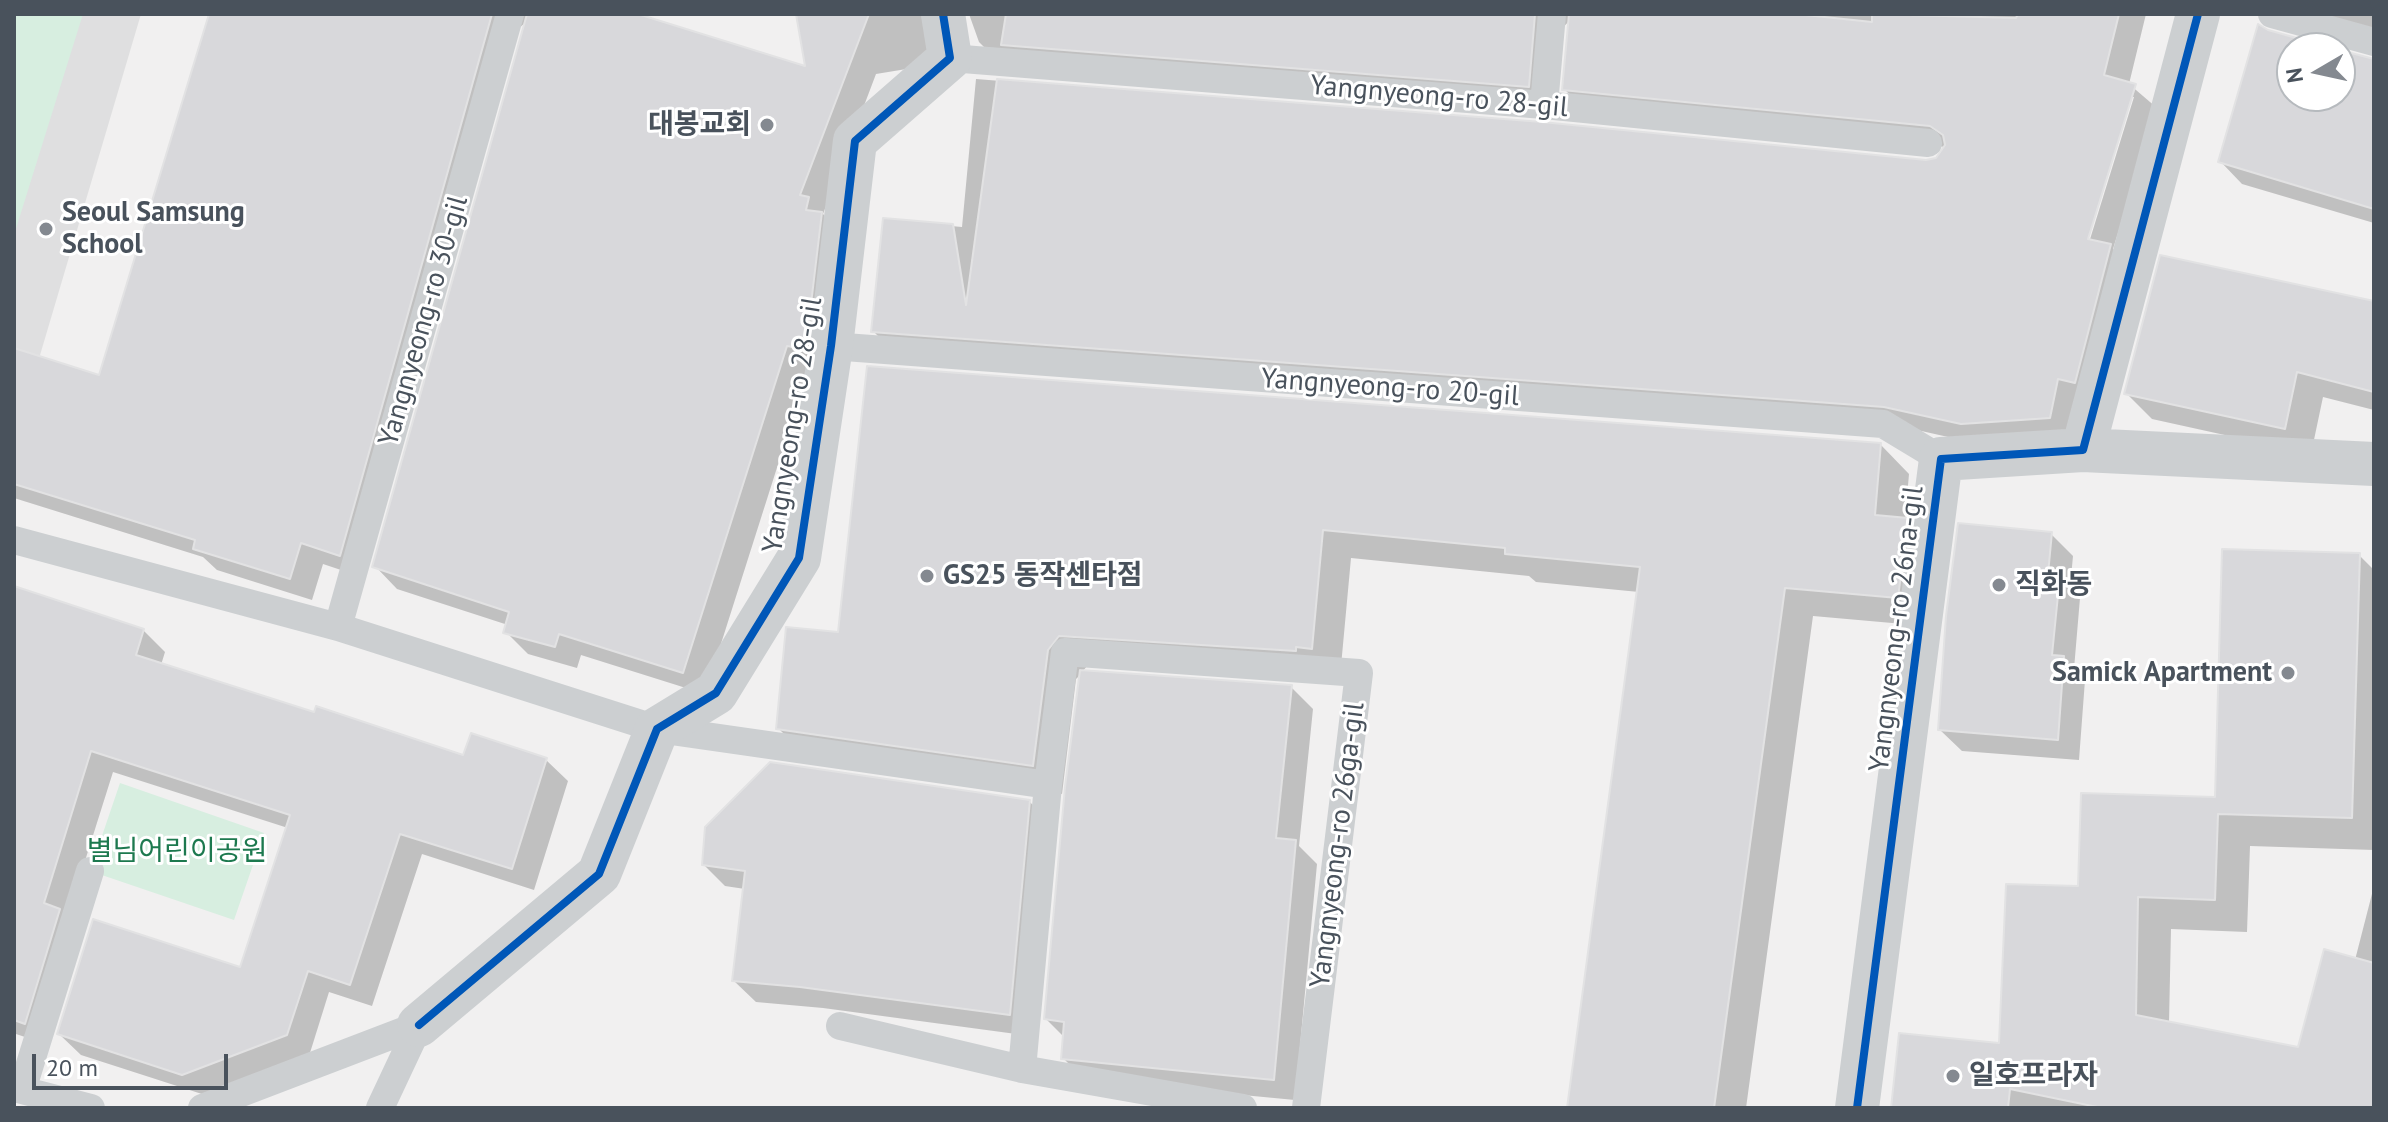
<!DOCTYPE html>
<meta charset="utf-8">
<style>
body{margin:0}
#map{position:relative;width:2388px;height:1122px;overflow:hidden;background:#f1f0f0;font-family:"PT Sans",sans-serif}
canvas{display:block}
.frame{position:absolute;inset:0;border:16px solid #49525c;pointer-events:none}
.north{position:absolute;left:2276px;top:32px;width:80px;height:80px;box-sizing:border-box;background:#fff;border:2px solid #b6babe;border-radius:50%;rotate:261deg;font-size:22px;font-weight:700;line-height:32px;text-align:center;color:#49525c}
.north::after{content:'';display:block;margin:auto;width:28px;height:36px;background:#848990;clip-path:polygon(50% 0,100% 100%,50% 72%,0 100%)}
.scale{position:absolute;left:32px;top:1054px;width:196px;height:36px;box-sizing:border-box;border:4px solid #49525c;border-top:0;padding-left:10px;font-size:24px;line-height:28px;white-space:nowrap;color:#49525c;-webkit-text-stroke:6px #fff;paint-order:stroke}
</style>
<div id="map">
<canvas width="2388" height="1122"></canvas>
<div class="frame"></div>
<div class="north">N</div>
<div class="scale">20 m</div>
</div>
<script>
const g = document.querySelector('canvas').getContext('2d');
g.lineJoin = 'round';
function paint(path, color) {
  g.fillStyle = color;
  g.fill(path, 'evenodd');
}
function toPath(rows) {
  const path = new Path2D();
  for (const r of rows) {
    path.moveTo(r[0], r[1]);
    for (let i = 2; i < r.length; i += 2) path.lineTo(r[i], r[i + 1]);
  }
  return path;
}
function trace(path, color, width, dash) {
  g.strokeStyle = color;
  g.lineWidth = width;
  g.lineCap = dash ? 'butt' : 'round';
  g.setLineDash(dash || []);
  g.stroke(path);
}
function write(font, color, halo, rows, align = 'center') {
  g.font = font + ' "PT Sans","Noto Sans KR",sans-serif';
  g.lineWidth = 6;
  g.setLineDash([]);
  g.textBaseline = 'middle';
  g.strokeStyle = halo;
  g.fillStyle = color;
  for (const [text, x, y, turn = 0] of rows) {
    g.save();
    g.translate(x, y);
    g.rotate((+turn || 0) * Math.PI / 180);
    g.textAlign = isNaN(turn) ? turn : align;
    if (halo) g.strokeText(text, 0, 0);
    g.fillText(text, 0, 0);
    g.restore();
  }
}
paint(toPath([
 [14,14,141,14,14,443]
]), '#dfdfe0');
paint(toPath([
 [14,14,83,14,14,235],
 [120,783,264,833,234,920,90,871]
]), '#d7eee0');
paint(toPath([
 [218,14,631,14,808,69,798,14,955,14,943,63,876,74,823,214,830,221,809,367,705,694,581,655,577,668,528,654,506,632,508,625,397,589,375,566,528,20,515,32,362,577,323,564,312,600,217,570,203,557,14,498,14,350,100,377],
 [969,14,2146,14,2129,84,2157,108,2113,249,2133,268,2072,439,1984,445,1908,428,895,353,873,331,885,220,962,227,976,79,1542,124,1926,162,1937,160,1946,147,1587,111,1564,89,1570,20,1557,34,1550,108,1002,65,979,42],
 [2130,97,2134,97,2087,249,2083,248],
 [2284,14,2374,14,2374,39],
 [2267,32,2324,48,2292,48,2292,96,2340,96,2340,52,2374,59,2374,223,2242,184,2220,161],
 [2374,303,2374,410,2323,397,2311,454,2152,419,2126,393],
 [869,368,1880,444,1909,474,1905,520,1936,549,1926,626,1813,616,1746,1108,1569,1108,1639,592,1536,582,1529,576,1351,558,1340,677,1088,665,1082,672,1291,687,1313,709,1299,846,1317,864,1295,1100,1085,1080,1063,1058,1065,1038,1046,1019,1082,673,1076,679,1062,794,807,757,778,728,839,634],
 [2051,534,2073,556,2070,588,2080,598,2074,669,2085,680,2079,760,1962,751,1940,730],
 [2359,555,2374,570,2374,850,2250,846,2247,932,2171,929,2169,1023,2299,1050,2355,960,2374,886,2374,1108,1893,1108,2001,1045,2080,888,2217,800],
 [14,588,143,630,165,652,161,665,315,715,465,758,546,760,568,781,534,890,422,854,372,1006,329,992,309,1056,205,1095,81,1055,59,1034,241,969,288,828,113,772,67,918,46,1044,16,1034,14,1040],
 [1029,801,1050,823,1031,1036,823,1008,756,1002,734,981,745,889,725,886,704,865]
]), '#0003');
const building = toPath([
 [209,14,492,14,340,556,301,543,290,579,193,549,195,540,14,484,14,348,99,375,209,14],
 [527,14,638,14,805,66,796,14,869,14,800,195,809,197,806,210,822,212,806,346,805,349,787,346,683,673,559,634,555,647,503,633,509,612,372,567,527,14],
 [1006,14,1535,14,1529,87,1001,45,1006,14],
 [1569,14,1796,14,1872,22,1872,14,2016,18,2018,14,2119,14,2104,75,2136,84,2088,239,2111,244,2075,383,2058,379,2050,418,1961,424,1884,407,871,332,883,218,953,224,966,305,997,79,1542,122,1926,160,1936,158,1945,145,1943,135,1930,126,1562,90,1569,14],
 [2258,24,2268,30,2332,48,2292,48,2292,96,2340,96,2340,50,2374,59,2374,209,2218,162,2258,24],
 [2160,255,2374,301,2374,392,2297,372,2285,429,2124,394,2160,255],
 [867,366,1881,443,1875,515,1908,518,1898,598,1785,588,1714,1108,1567,1108,1640,567,1505,554,1505,548,1323,530,1312,649,1296,647,1296,651,1059,636,1048,650,1033,766,776,729,786,627,838,632,867,366],
 [1958,523,2052,532,2048,574,2060,575,2052,655,2064,656,2058,740,1938,730,1946,616,1958,523],
 [2222,549,2360,553,2352,818,2218,814,2215,900,2138,897,2136,1015,2298,1047,2324,949,2374,963,2374,1108,2102,1108,2010,1089,2008,1108,1891,1108,1899,1033,1999,1043,2006,884,2078,886,2081,793,2215,797,2222,549],
 [14,586,144,629,136,655,314,712,316,706,463,755,471,733,547,758,512,869,400,834,350,985,308,971,287,1035,182,1075,57,1034,93,919,240,967,290,815,91,751,44,903,60,909,25,1024,14,1020,14,586],
 [1080,670,1292,685,1276,838,1296,840,1274,1080,1061,1059,1064,1022,1044,1019,1065,787,1080,670],
 [770,762,1030,800,1010,1015,800,987,732,981,745,871,702,865,705,827,770,762]
]);
paint(building, '#d8d8db');
trace(building, '#e2e2e3', 2);
trace(toPath([
 [2272,14,2374,42],
 [950,58,1544,105,1928,143],
 [1544,105,1552,14],
 [831,346,1883,424,1941,459],
 [14,540,338,627,657,729,1048,785],
 [338,627,510,14],
 [840,1026,1022,1069,1243,1108],
 [1022,1069,1048,785,1065,652,1359,673,1306,1108],
 [14,1088,91,1108],
 [22,1090,90,871],
 [202,1108,419,1025],
 [380,1108,419,1025]
]), '#cccfd1', 28);
trace(toPath([
 [2083,450,2374,464],
 [419,1025,599,874,657,729,716,693,799,558,831,346,855,141,950,58,943,14],
 [1857,1108,1941,459,2083,450,2198,14]
]), '#cccfd1', 44);
trace(toPath([
 [419,1025,599,874,657,729,716,693,799,558,831,346,855,141,950,58,943,14],
 [1857,1108,1941,459,2083,450,2198,14]
]), '#0057b8', 8);
for (const [x, y, r, color] of [
 [767,125,8,"#848990"],
 [46,229,8,"#848990"],
 [927,576,8,"#848990"],
 [1999,585,8,"#848990"],
 [2288,673,8,"#848990"],
 [1953,1076,8,"#848990"]
]) {
  const dot = new Path2D();
  dot.arc(x, y, r, 0, 2 * Math.PI);
  g.fillStyle = color;
  g.fill(dot);
  trace(dot, '#fff', 3);
}
write('28px', '#49525c', '#fff', [
 ["Yangnyeong-ro 28-gil",1439,97,5],
 ["Yangnyeong-ro 30-gil",424,321,-74],
 ["Yangnyeong-ro 20-gil",1390,388,4],
 ["Yangnyeong-ro 28-gil",793,425,-81],
 ["Yangnyeong-ro 26na-gil",1897,629,-83],
 ["Yangnyeong-ro 26ga-gil",1338,845,-83]
]);
write('bold 28px', '#49525c', '#fff', [
 ["대봉교회",751,125,"right"],
 ["Seoul Samsung",62,213],
 ["School",62,245],
 ["GS25 동작센타점",943,576],
 ["직화동",2015,585],
 ["Samick Apartment",2272,673,"right"],
 ["일호프라자",1969,1076]
], 'left');
write('28px', '#1d794f', '#fff', [
 ["별님어린이공원",177,852]
]);
</script>
